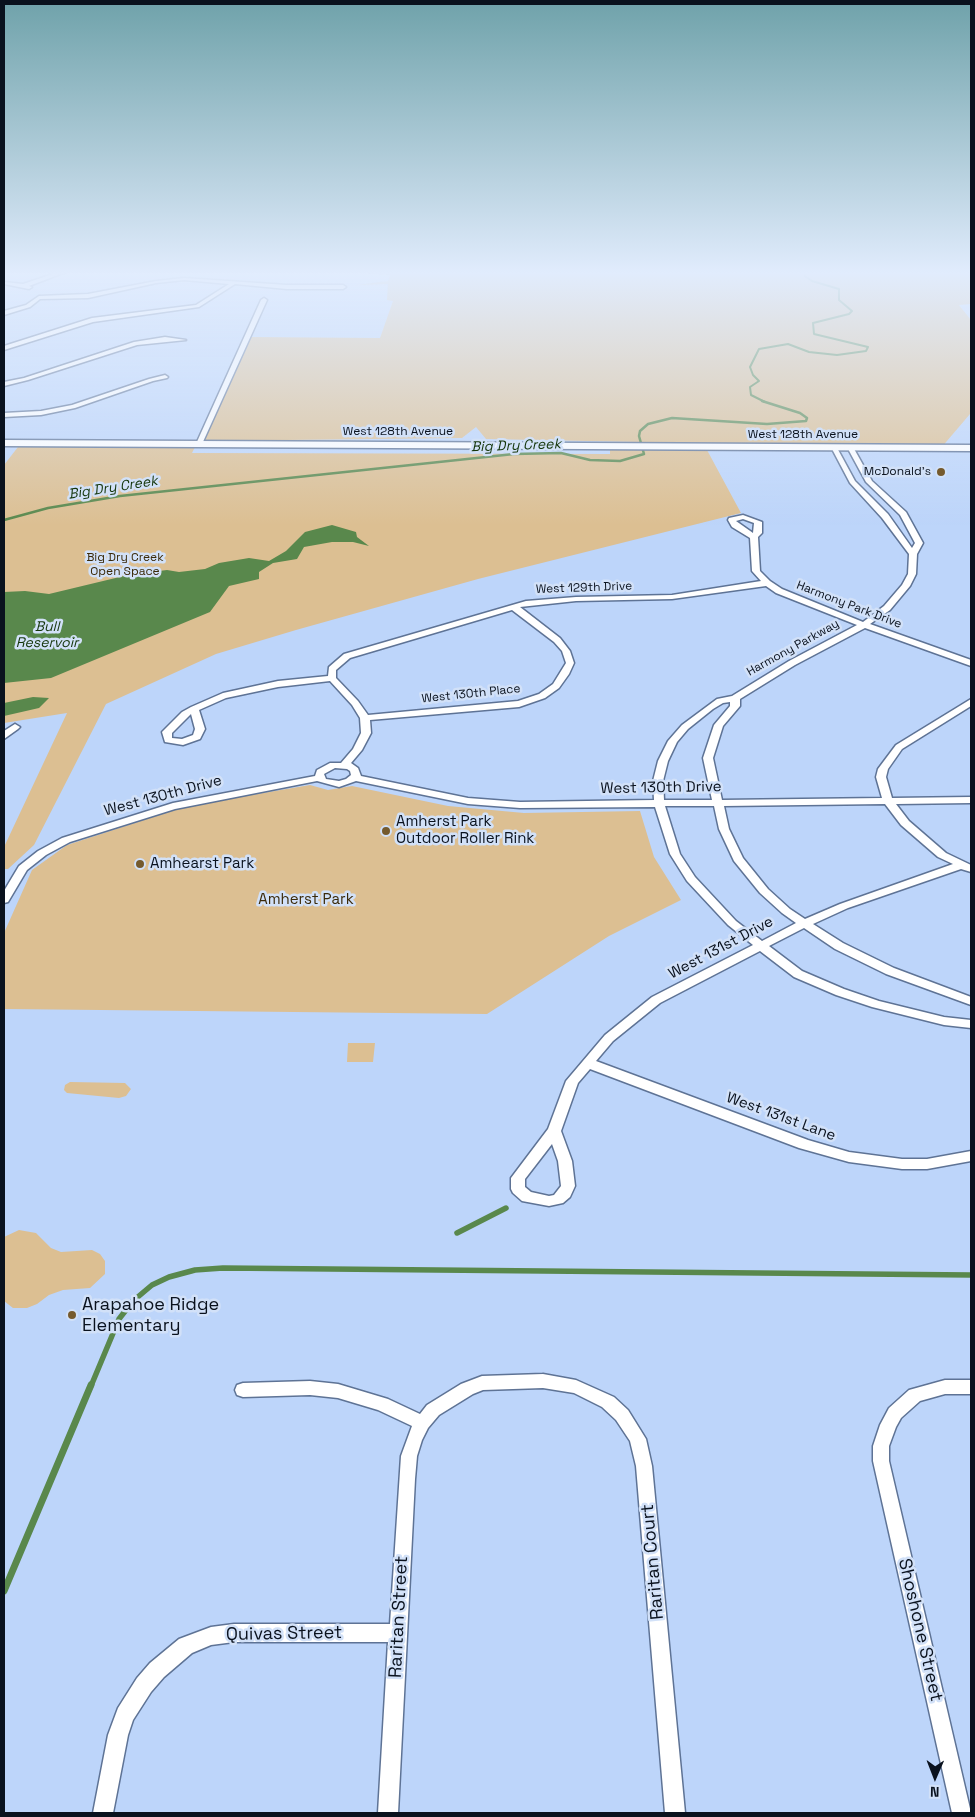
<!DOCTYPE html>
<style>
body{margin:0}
#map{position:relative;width:975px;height:1817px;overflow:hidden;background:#bdd5fa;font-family:"Space Grotesk",sans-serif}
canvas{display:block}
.frame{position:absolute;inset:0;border:5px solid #0a121e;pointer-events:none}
.north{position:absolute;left:910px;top:1752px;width:50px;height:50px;-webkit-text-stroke:4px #d2e1f8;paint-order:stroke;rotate:181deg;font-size:14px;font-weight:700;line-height:20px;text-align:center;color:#0a121e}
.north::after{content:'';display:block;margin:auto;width:18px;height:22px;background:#0a121e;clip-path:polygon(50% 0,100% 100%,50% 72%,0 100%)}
</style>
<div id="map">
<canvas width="975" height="1817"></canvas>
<div class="frame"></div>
<div class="north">N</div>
</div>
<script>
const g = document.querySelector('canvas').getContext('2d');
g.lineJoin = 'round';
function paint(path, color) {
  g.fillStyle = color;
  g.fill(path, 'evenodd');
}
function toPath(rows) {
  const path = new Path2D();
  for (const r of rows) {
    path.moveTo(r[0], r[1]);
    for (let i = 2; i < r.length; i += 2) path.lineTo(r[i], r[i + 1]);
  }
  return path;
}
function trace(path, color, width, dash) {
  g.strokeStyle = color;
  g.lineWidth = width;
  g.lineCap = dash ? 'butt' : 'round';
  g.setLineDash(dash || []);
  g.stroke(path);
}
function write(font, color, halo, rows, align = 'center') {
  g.font = font + ' "Space Grotesk",sans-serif';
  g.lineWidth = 5;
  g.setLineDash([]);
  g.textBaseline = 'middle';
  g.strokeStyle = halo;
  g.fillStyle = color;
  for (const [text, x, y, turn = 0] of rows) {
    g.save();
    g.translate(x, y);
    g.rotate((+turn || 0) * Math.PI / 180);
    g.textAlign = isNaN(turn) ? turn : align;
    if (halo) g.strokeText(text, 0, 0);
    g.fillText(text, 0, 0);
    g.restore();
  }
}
paint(toPath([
 [346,271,971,271,971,304,959,305,971,320,970,414,941,448,486,439,476,427,462,438,200,441,246,337,380,338,393,301,387,300,388,284,357,285,388,281,390,275],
 [18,447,195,447,192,453,610,454,610,449,707,450,741,513,478,579,296,630,216,654,106,704,34,845,8,869,4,869,4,847,67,713,4,723,4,465],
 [310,785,328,790,352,786,448,806,524,813,640,811,654,857,681,900,609,936,487,1014,4,1009,4,933,32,870,67,845,187,806],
 [348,1043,375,1043,373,1062,347,1062],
 [70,1082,125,1083,131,1089,126,1096,119,1098,67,1093,64,1090,65,1085],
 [19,1230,36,1233,51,1248,61,1252,92,1250,100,1254,105,1261,105,1274,90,1288,63,1290,49,1295,37,1304,27,1308,13,1308,4,1301,4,1237]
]), '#dcbf92');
paint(toPath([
 [332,525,356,532,357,537,369,546,353,542,332,542,304,547,297,559,273,563,259,572,259,579,229,586,210,612,51,678,4,683,4,592,25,591,49,594,128,575,167,570,179,572,205,569,219,563,249,558,269,561,286,551,305,532],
 [33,697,49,698,39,708,4,716,4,703]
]), '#59884c');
trace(toPath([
 [765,402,751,395,750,387,759,381,753,375,750,367,759,349,788,344,809,352,837,355,866,351,868,347,814,334,813,323,849,314,852,311,839,300,839,289,812,281,805,276,804,271]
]), '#59884c', 2);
trace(toPath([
 [4,520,48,508,120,496,514,454,561,453,590,460,620,461,644,454,639,436,640,431,648,424,672,418,767,424,806,421,807,418,800,413,762,401]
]), '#59884c', 2.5);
trace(toPath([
 [457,1233,506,1208],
 [91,1386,119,1319,133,1301,152,1285,169,1277,195,1270,223,1268,971,1275]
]), '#59884c', 5.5);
trace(toPath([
 [4,1591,91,1385]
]), '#59884c', 7);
const minor = toPath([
 [62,271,68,271,29,286,32,287,29,289,4,284,4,282,23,284,62,271],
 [184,278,287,285,343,285,346,287,343,289,287,289,235,284,199,307,93,322,4,350,4,346,92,318,196,305,229,284,184,280,156,283,88,298,40,299,30,307,4,315,4,311,26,305,39,296,88,294,156,281,184,278],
 [264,298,267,300,202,444,197,445,196,444,261,300,264,298],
 [165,337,186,340,137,345,28,380,4,386,4,382,24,378,134,342,165,337],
 [165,375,168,377,167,378,153,381,75,408,41,415,4,417,4,413,41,411,72,405,149,379,165,375],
 [850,445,853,447,872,481,906,512,923,543,917,554,916,574,910,586,890,610,870,624,971,660,971,666,865,628,795,665,740,699,740,706,723,726,713,758,722,800,882,798,876,777,878,769,896,745,971,699,971,706,902,749,888,769,886,777,892,798,971,797,971,803,896,804,909,821,946,853,971,865,971,872,961,869,848,908,813,924,843,943,894,968,971,997,971,1005,886,974,835,949,804,928,769,946,802,971,844,989,879,1001,944,1017,971,1020,971,1028,944,1025,872,1007,836,995,794,977,760,951,660,1003,613,1041,596,1061,808,1140,849,1152,902,1159,927,1159,971,1151,971,1161,927,1169,902,1169,849,1162,799,1148,590,1069,578,1083,561,1131,572,1161,575,1186,570,1197,563,1203,549,1206,522,1201,513,1193,511,1189,511,1178,548,1129,566,1081,605,1035,652,997,753,945,728,925,687,881,670,854,655,807,520,808,468,804,356,781,339,787,317,781,175,809,70,842,46,855,27,870,8,902,4,903,4,891,19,866,38,851,62,838,173,803,315,776,317,770,330,763,341,763,353,749,361,733,360,718,352,705,330,681,278,687,226,698,199,710,205,729,200,739,183,745,165,742,162,732,182,712,191,707,223,693,278,681,328,676,329,667,344,654,526,601,576,597,672,595,761,581,752,571,750,538,732,527,728,520,729,518,743,515,762,522,762,533,758,537,760,571,770,581,782,589,863,622,884,606,902,585,908,574,909,554,882,518,850,483,831,447,832,446,836,446,855,481,888,514,912,548,915,543,900,515,866,482,847,447,850,445],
 [743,519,754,523,753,533,736,521,743,519],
 [766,586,776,593,857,625,789,661,732,696,717,699,682,725,668,741,658,761,653,781,654,800,520,802,468,798,361,776,358,768,351,763,362,750,371,733,370,720,519,707,545,698,559,688,569,674,574,663,570,651,560,638,520,607,576,601,672,599,766,586],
 [512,610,554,642,562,651,566,663,553,684,539,694,518,701,368,715,358,701,336,678,336,670,350,658,512,610],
 [730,702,730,706,714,725,703,758,712,800,664,800,663,781,668,761,677,742,688,729,713,709,723,703,730,702],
 [191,714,195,729,193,735,182,739,172,738,172,733,191,714],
 [335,768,347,769,350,771,351,775,346,779,339,781,326,779,324,774,335,768],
 [885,804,901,825,938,857,953,864,840,904,805,919,790,909,768,889,743,858,729,829,724,806,885,804],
 [665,806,714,806,719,829,734,861,760,893,782,913,796,923,762,941,736,921,695,877,680,854,665,806],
 [552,1144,558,1161,561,1186,554,1195,549,1196,531,1192,525,1187,525,1179,552,1144],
 [15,724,20,727,18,729,4,739,4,731,15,724],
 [543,1374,576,1380,614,1397,628,1410,646,1439,652,1466,685,1813,665,1813,636,1466,630,1441,616,1420,602,1407,574,1393,543,1388,483,1390,473,1394,439,1415,428,1428,422,1440,417,1456,415,1479,398,1813,378,1813,388,1642,234,1642,211,1645,192,1653,164,1677,151,1692,133,1720,128,1735,113,1813,93,1813,108,1735,118,1708,137,1678,150,1663,179,1639,211,1627,234,1624,390,1624,401,1456,412,1426,378,1410,338,1398,310,1395,243,1397,237,1395,235,1390,237,1385,243,1383,310,1381,338,1384,388,1399,420,1414,427,1405,461,1384,482,1376,543,1374],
 [945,1380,971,1380,971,1394,945,1394,920,1401,901,1418,896,1427,889,1446,889,1461,971,1813,952,1813,873,1461,873,1446,880,1425,889,1408,909,1390,945,1380]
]);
const secondary = toPath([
 [4,440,971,445,971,451,4,446,4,440]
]);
trace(minor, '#5e7395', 3);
trace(secondary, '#5e7395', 3);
paint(minor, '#fff');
paint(secondary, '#fff');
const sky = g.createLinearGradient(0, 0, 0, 525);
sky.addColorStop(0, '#6fa2aa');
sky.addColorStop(0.52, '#e1ecfd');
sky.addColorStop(1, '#e1ecfd00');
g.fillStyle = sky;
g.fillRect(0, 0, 975, 525);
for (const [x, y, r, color] of [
 [941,472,5,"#755a2d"],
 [386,831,5,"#755a2d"],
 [140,864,5,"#755a2d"],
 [72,1315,5,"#755a2d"]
]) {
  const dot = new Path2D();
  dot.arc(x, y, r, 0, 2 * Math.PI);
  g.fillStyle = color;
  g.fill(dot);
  trace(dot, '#d2e1f8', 2);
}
write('12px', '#0a121e', '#d2e1f8', [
 ["West 128th Avenue",398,432],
 ["West 128th Avenue",803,435],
 ["West 129th Drive",584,588,-2],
 ["Harmony Park Drive",849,605,21],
 ["Harmony Parkway",793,648,-29],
 ["West 130th Place",471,694,-6]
]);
write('12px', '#0a121e', '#d2e1f8', [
 ["McDonald's",931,472]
], 'right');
write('12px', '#3b2a09', '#d2e1f8', [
 ["Big Dry Creek",125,558],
 ["Open Space",125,572]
]);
write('italic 14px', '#14350a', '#d2e1f8', [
 ["Big Dry Creek",516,446,-2],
 ["Big Dry Creek",113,488,-9],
 ["Bull",47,627],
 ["Reservoir",47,643]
]);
write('15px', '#0a121e', '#d2e1f8', [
 ["West 130th Drive",661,788,-1],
 ["West 130th Drive",163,796,-15],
 ["West 131st Drive",721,948,-28],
 ["West 131st Lane",781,1117,20]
]);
write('15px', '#0a121e', '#d2e1f8', [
 ["Amherst Park",396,822],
 ["Outdoor Roller Rink",396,839],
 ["Amhearst Park",150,864]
], 'left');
write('15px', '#3b2a09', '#d2e1f8', [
 ["Amherst Park",306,900]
]);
write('18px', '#0a121e', '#d2e1f8', [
 ["Arapahoe Ridge",82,1305],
 ["Elementary",82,1326]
], 'left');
write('18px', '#0a121e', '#d2e1f8', [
 ["Raritan Court",653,1562,-95],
 ["Raritan Street",399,1617,-87],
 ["Shoshone Street",920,1630,77],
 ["Quivas Street",284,1634,-1]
]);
</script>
